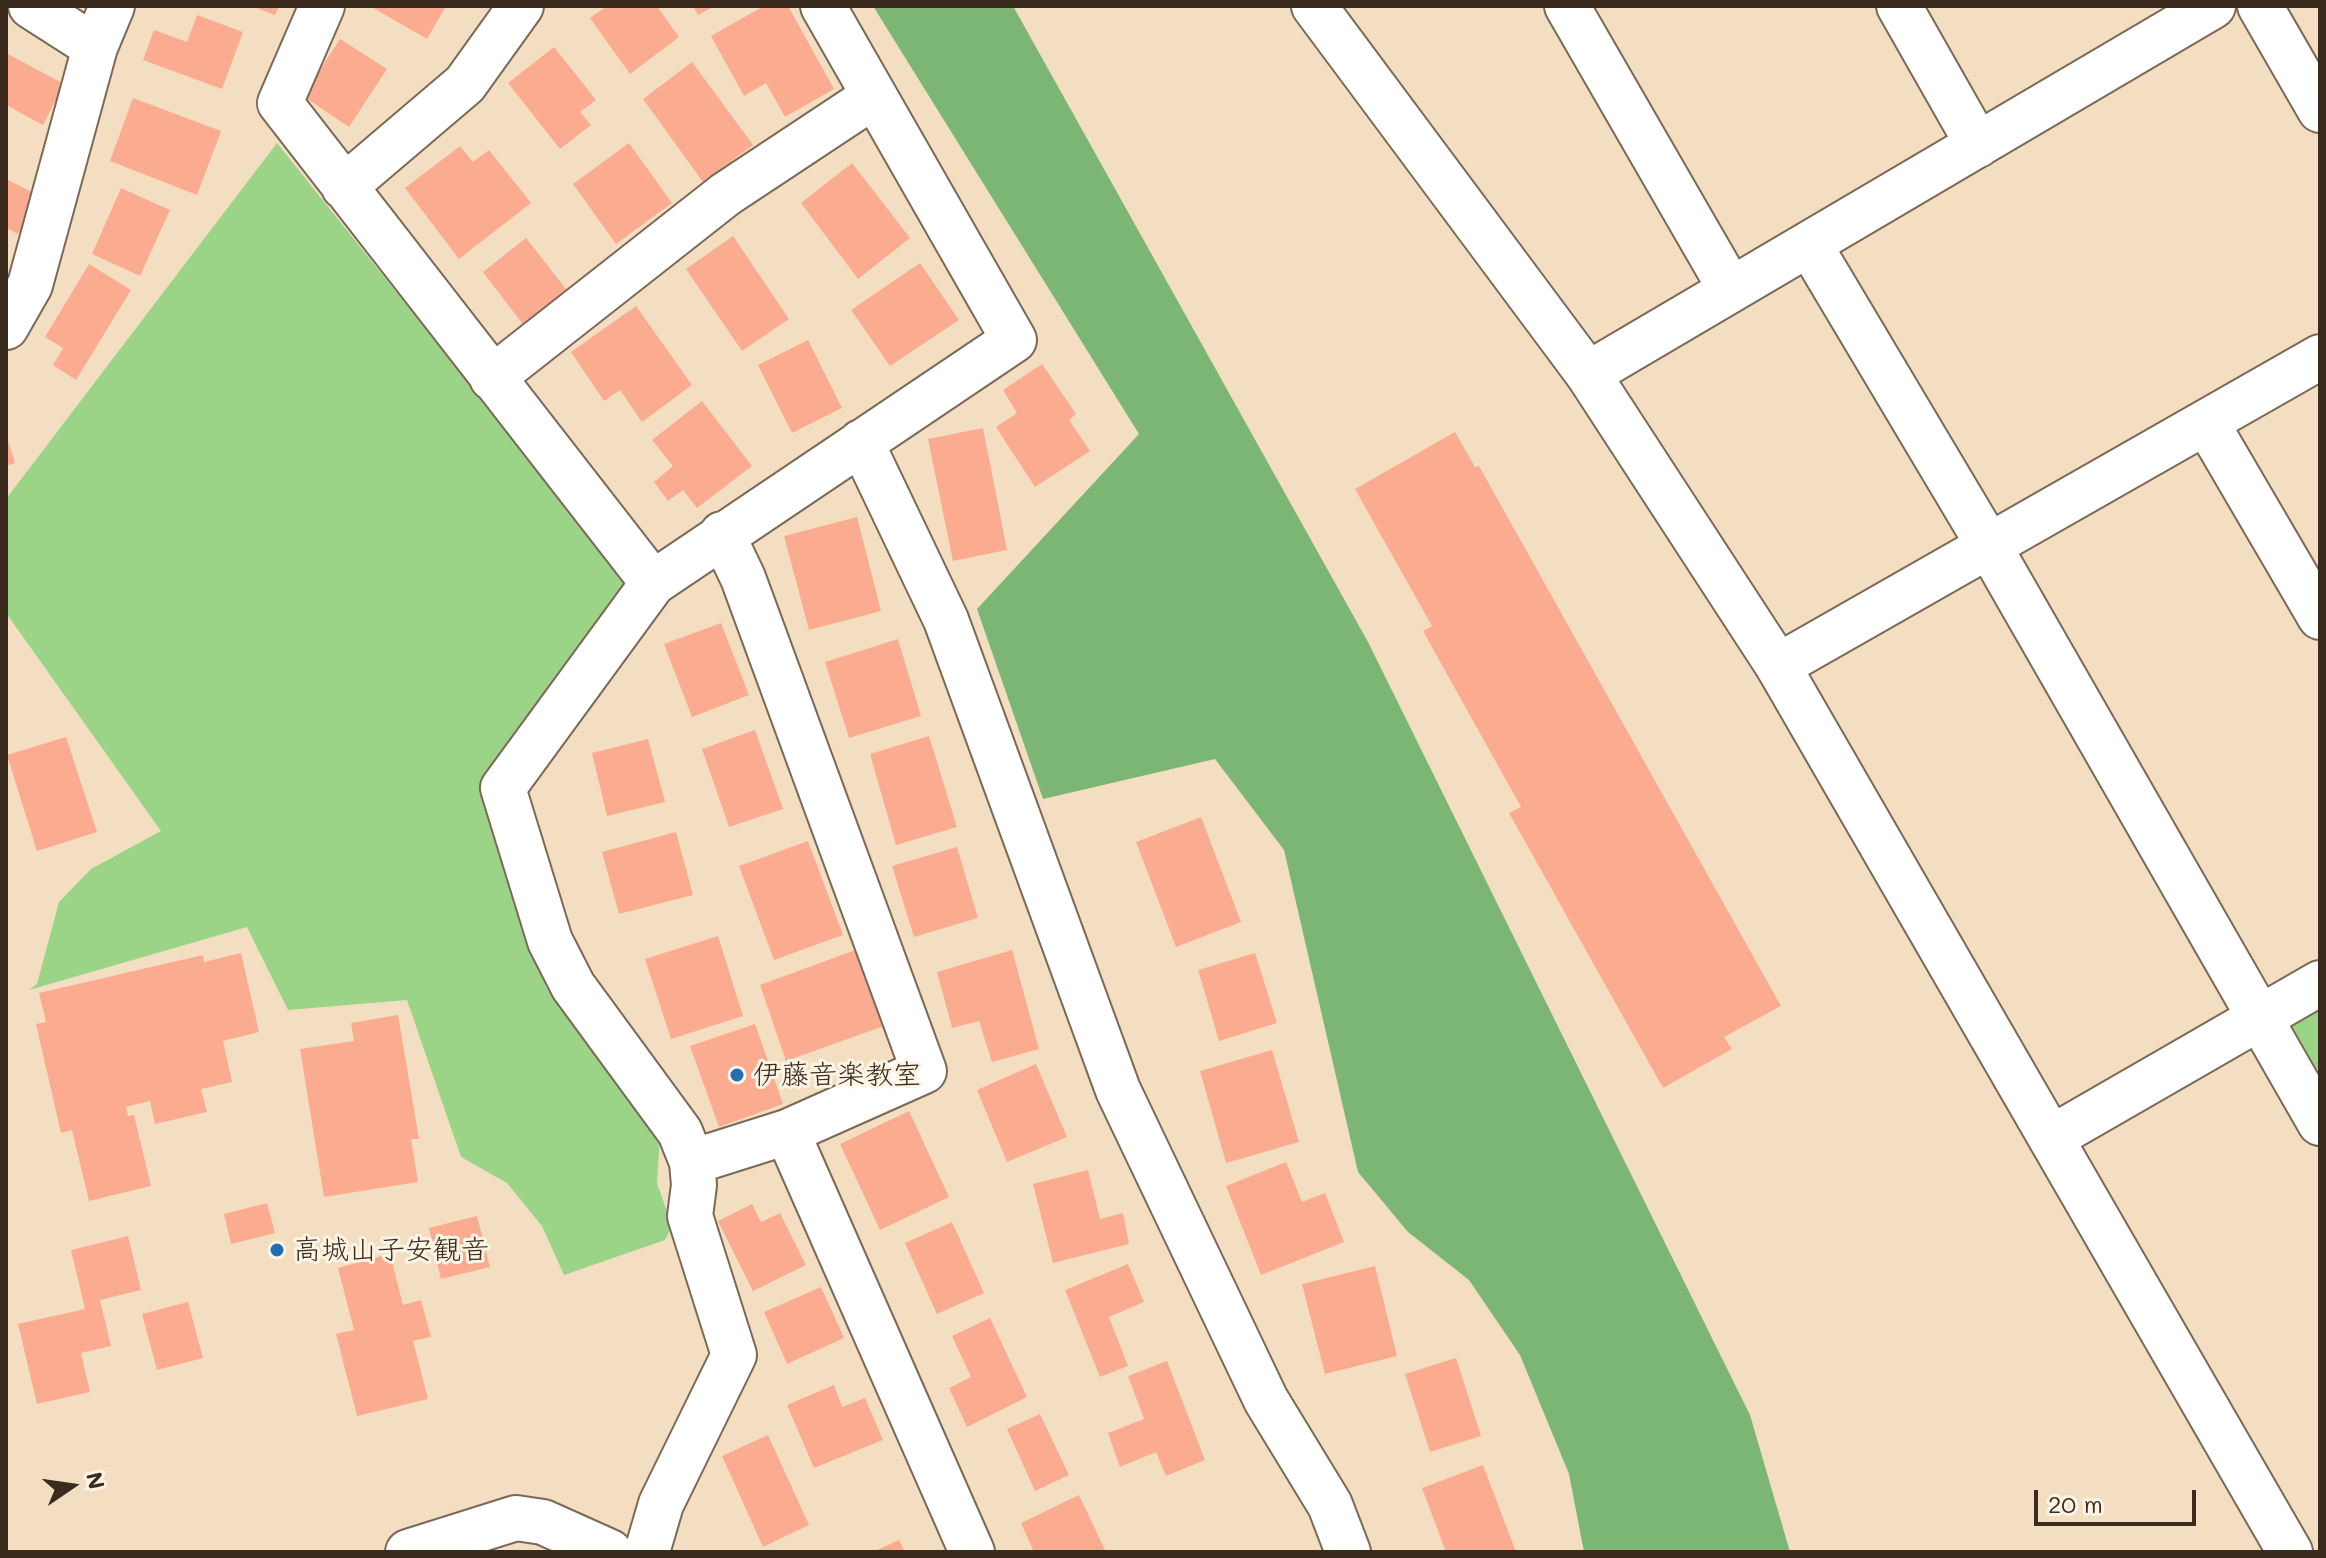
<!DOCTYPE html>
<meta charset="utf-8">
<style>
body{margin:0}
#map{position:relative;width:2326px;height:1558px;overflow:hidden;background:#f3dec1;font-family:Mali,sans-serif}
canvas{display:block}
.frame{position:absolute;inset:0;border:8px solid #3b2a1e;pointer-events:none}
.north{position:absolute;left:32px;top:1446px;width:80px;height:80px;-webkit-text-stroke:6px #fcf5e5;paint-order:stroke;rotate:77deg;font-size:22px;font-weight:700;line-height:32px;text-align:center;color:#3b2a1e}
.north::after{content:'';display:block;margin:auto;width:28px;height:36px;background:#3b2a1e;clip-path:polygon(50% 0,100% 100%,50% 72%,0 100%)}
.scale{position:absolute;left:2034px;top:1490px;width:162px;height:36px;box-sizing:border-box;border:4px solid #3b2a1e;border-top:0;padding-left:10px;font-size:24px;line-height:28px;white-space:nowrap;color:#3b2a1e;-webkit-text-stroke:6px #fcf5e5;paint-order:stroke}
</style>
<div id="map">
<canvas width="2326" height="1558"></canvas>
<div class="frame"></div>
<div class="north">N</div>
<div class="scale">20 m</div>
</div>
<script>
const g = document.querySelector('canvas').getContext('2d');
g.lineJoin = 'round';
function paint(path, color) {
  g.fillStyle = color;
  g.fill(path, 'evenodd');
}
function toPath(rows) {
  const path = new Path2D();
  for (const r of rows) {
    path.moveTo(r[0], r[1]);
    for (let i = 2; i < r.length; i += 2) path.lineTo(r[i], r[i + 1]);
  }
  return path;
}
function trace(path, color, width, dash) {
  g.strokeStyle = color;
  g.lineWidth = width;
  g.lineCap = dash ? 'butt' : 'round';
  g.setLineDash(dash || []);
  g.stroke(path);
}
function write(font, color, halo, rows, align = 'center') {
  g.font = font + ' Mali,"Klee One",sans-serif';
  g.lineWidth = 6;
  g.setLineDash([]);
  g.textBaseline = 'middle';
  g.strokeStyle = halo;
  g.fillStyle = color;
  for (const [text, x, y, turn = 0] of rows) {
    g.save();
    g.translate(x, y);
    g.rotate((+turn || 0) * Math.PI / 180);
    g.textAlign = isNaN(turn) ? turn : align;
    if (halo) g.strokeText(text, 0, 0);
    g.fillText(text, 0, 0);
    g.restore();
  }
}
paint(toPath([
 [277,143,632,587,483,793,546,987,660,1136,657,1183,672,1226,665,1240,564,1275,542,1226,507,1183,461,1157,407,1000,288,1010,247,927,29,990,37,984,59,902,91,869,161,831,6,613,6,499],
 [2320,1009,2320,1092,2284,1029]
]), '#9bd487');
paint(toPath([
 [873,6,1013,6,1368,642,1750,1415,1790,1552,1584,1552,1569,1474,1520,1355,1469,1280,1408,1232,1358,1172,1284,850,1215,759,1043,799,977,609,1139,434]
]), '#7cb674');
paint(toPath([
 [251,6,279,6,275,15],
 [370,6,446,6,427,39],
 [607,6,657,6,679,37,630,74,590,18],
 [693,6,715,6,698,15],
 [764,6,788,6,834,89,785,117,766,83,744,96,711,36],
 [197,15,243,32,222,89,143,60,154,30,187,42],
 [340,39,387,69,349,127,303,96],
 [554,47,596,100,580,112,591,125,560,149,508,83],
 [6,53,64,84,43,125,6,105],
 [692,62,753,145,703,182,643,99],
 [133,98,221,131,197,195,110,161],
 [629,143,672,203,616,244,573,184],
 [460,146,473,162,489,150,531,203,459,259,405,188],
 [852,163,910,238,858,279,801,203],
 [6,179,38,195,18,234,6,228],
 [121,188,170,210,140,276,92,254],
 [733,236,789,319,742,351,686,269],
 [526,238,569,293,525,327,483,272],
 [920,263,959,320,890,366,851,310],
 [89,264,131,290,76,380,53,365,63,348,45,337],
 [636,306,692,385,642,422,620,390,604,401,571,352],
 [808,340,842,408,792,433,758,365],
 [1042,364,1076,414,1069,420,1090,451,1035,487,996,427,1017,413,1003,390],
 [702,401,752,466,697,508,683,490,668,501,654,482,673,466,652,440],
 [983,428,1007,550,953,561,928,439],
 [1455,432,1475,467,1479,466,1781,1006,1724,1037,1732,1049,1663,1088,1509,813,1521,807,1423,631,1432,626,1355,489],
 [6,434,15,463,6,466],
 [857,517,881,611,809,630,784,536],
 [721,623,749,695,692,717,664,644],
 [898,639,921,716,849,738,825,662],
 [755,730,783,809,729,827,702,749],
 [929,736,957,827,896,845,870,754],
 [66,737,97,832,37,851,7,755],
 [648,739,665,802,607,816,592,753],
 [1201,817,1241,922,1176,947,1136,842],
 [676,832,693,895,619,914,602,852],
 [808,841,843,935,774,960,739,866],
 [957,847,978,918,914,937,892,866],
 [718,936,743,1016,671,1039,645,959],
 [858,949,884,1026,786,1061,760,985],
 [1012,950,1039,1049,992,1062,979,1021,952,1028,937,972],
 [241,953,259,1032,223,1041,232,1082,201,1089,207,1112,155,1124,150,1101,126,1107,128,1116,134,1115,151,1186,89,1201,72,1130,61,1133,36,1024,46,1022,39,993,203,955,204,962],
 [1255,953,1277,1023,1219,1041,1198,970],
 [398,1015,419,1139,411,1139,418,1182,324,1197,300,1049,354,1041,351,1023],
 [755,1024,783,1104,719,1127,690,1046],
 [1272,1050,1299,1142,1226,1163,1200,1071],
 [1036,1064,1067,1137,1007,1162,977,1090],
 [909,1111,949,1197,880,1230,840,1144],
 [1286,1162,1302,1202,1325,1193,1344,1242,1261,1275,1226,1186],
 [1088,1170,1100,1219,1123,1213,1129,1244,1053,1263,1033,1184],
 [267,1203,275,1233,231,1244,224,1214],
 [752,1204,761,1222,780,1213,806,1265,753,1291,718,1221],
 [477,1216,490,1267,441,1279,429,1228],
 [952,1222,984,1293,937,1314,905,1243],
 [128,1236,141,1290,100,1300,111,1346,81,1353,90,1392,37,1404,18,1324,85,1309,71,1250],
 [390,1254,403,1305,421,1300,431,1337,413,1341,428,1399,357,1416,336,1334,354,1330,338,1268],
 [1128,1264,1144,1302,1109,1317,1128,1366,1100,1377,1065,1290],
 [1375,1266,1397,1356,1325,1374,1302,1284],
 [821,1287,844,1338,787,1364,764,1312],
 [188,1302,203,1358,157,1370,142,1314],
 [990,1318,1027,1397,967,1427,949,1388,971,1377,952,1336],
 [1456,1358,1481,1436,1430,1452,1405,1374],
 [1167,1361,1205,1460,1166,1476,1156,1452,1120,1467,1108,1433,1144,1419,1128,1376],
 [834,1385,842,1407,865,1398,883,1440,814,1468,787,1405],
 [1040,1414,1069,1475,1035,1491,1007,1429],
 [768,1435,809,1525,763,1547,722,1456],
 [1483,1465,1516,1552,1446,1552,1422,1488],
 [1079,1495,1106,1552,1034,1552,1021,1523],
 [899,1540,905,1552,873,1552]
]), '#fbac90');
const street = toPath([
 [31,6,95,47],
 [322,6,280,103,653,583],
 [1567,6,1731,290],
 [1899,6,1978,145],
 [2260,6,2320,110],
 [344,187,465,84,521,6],
 [1809,244,1989,546,2320,1123],
 [6,327,30,285,95,47,112,6],
 [1588,374,2213,6],
 [492,378,726,194,874,96],
 [2206,422,2320,617],
 [861,442,946,620,1118,1090,1266,1400,1330,1505,1348,1552],
 [722,534,743,578,924,1071,787,1132],
 [1778,666,2320,357],
 [2051,1138,2320,983],
 [692,1162,787,1132,972,1552],
 [408,1552,516,1518,543,1522,610,1552],
 [647,1552,661,1504,734,1355,690,1216,694,1185,692,1162,680,1132,573,986,550,941,503,788,653,583,1014,340,823,6]
]);
const secondary = toPath([
 [1314,6,1588,374,1778,666,2290,1552]
]);
trace(street, '#7b6957', 48);
trace(secondary, '#7b6957', 48);
trace(street, '#fff', 44);
trace(secondary, '#fff', 44);
for (const [x, y, r, color] of [
 [737,1075,8,"#1f6fb2"],
 [277,1250,8,"#1f6fb2"]
]) {
  const dot = new Path2D();
  dot.arc(x, y, r, 0, 2 * Math.PI);
  g.fillStyle = color;
  g.fill(dot);
  trace(dot, '#fcf5e5', 3);
}
write('28px', '#3b2a1e', '#fcf5e5', [
 ["伊藤音楽教室",753,1075],
 ["高城山子安観音",293,1250]
], 'left');
</script>
